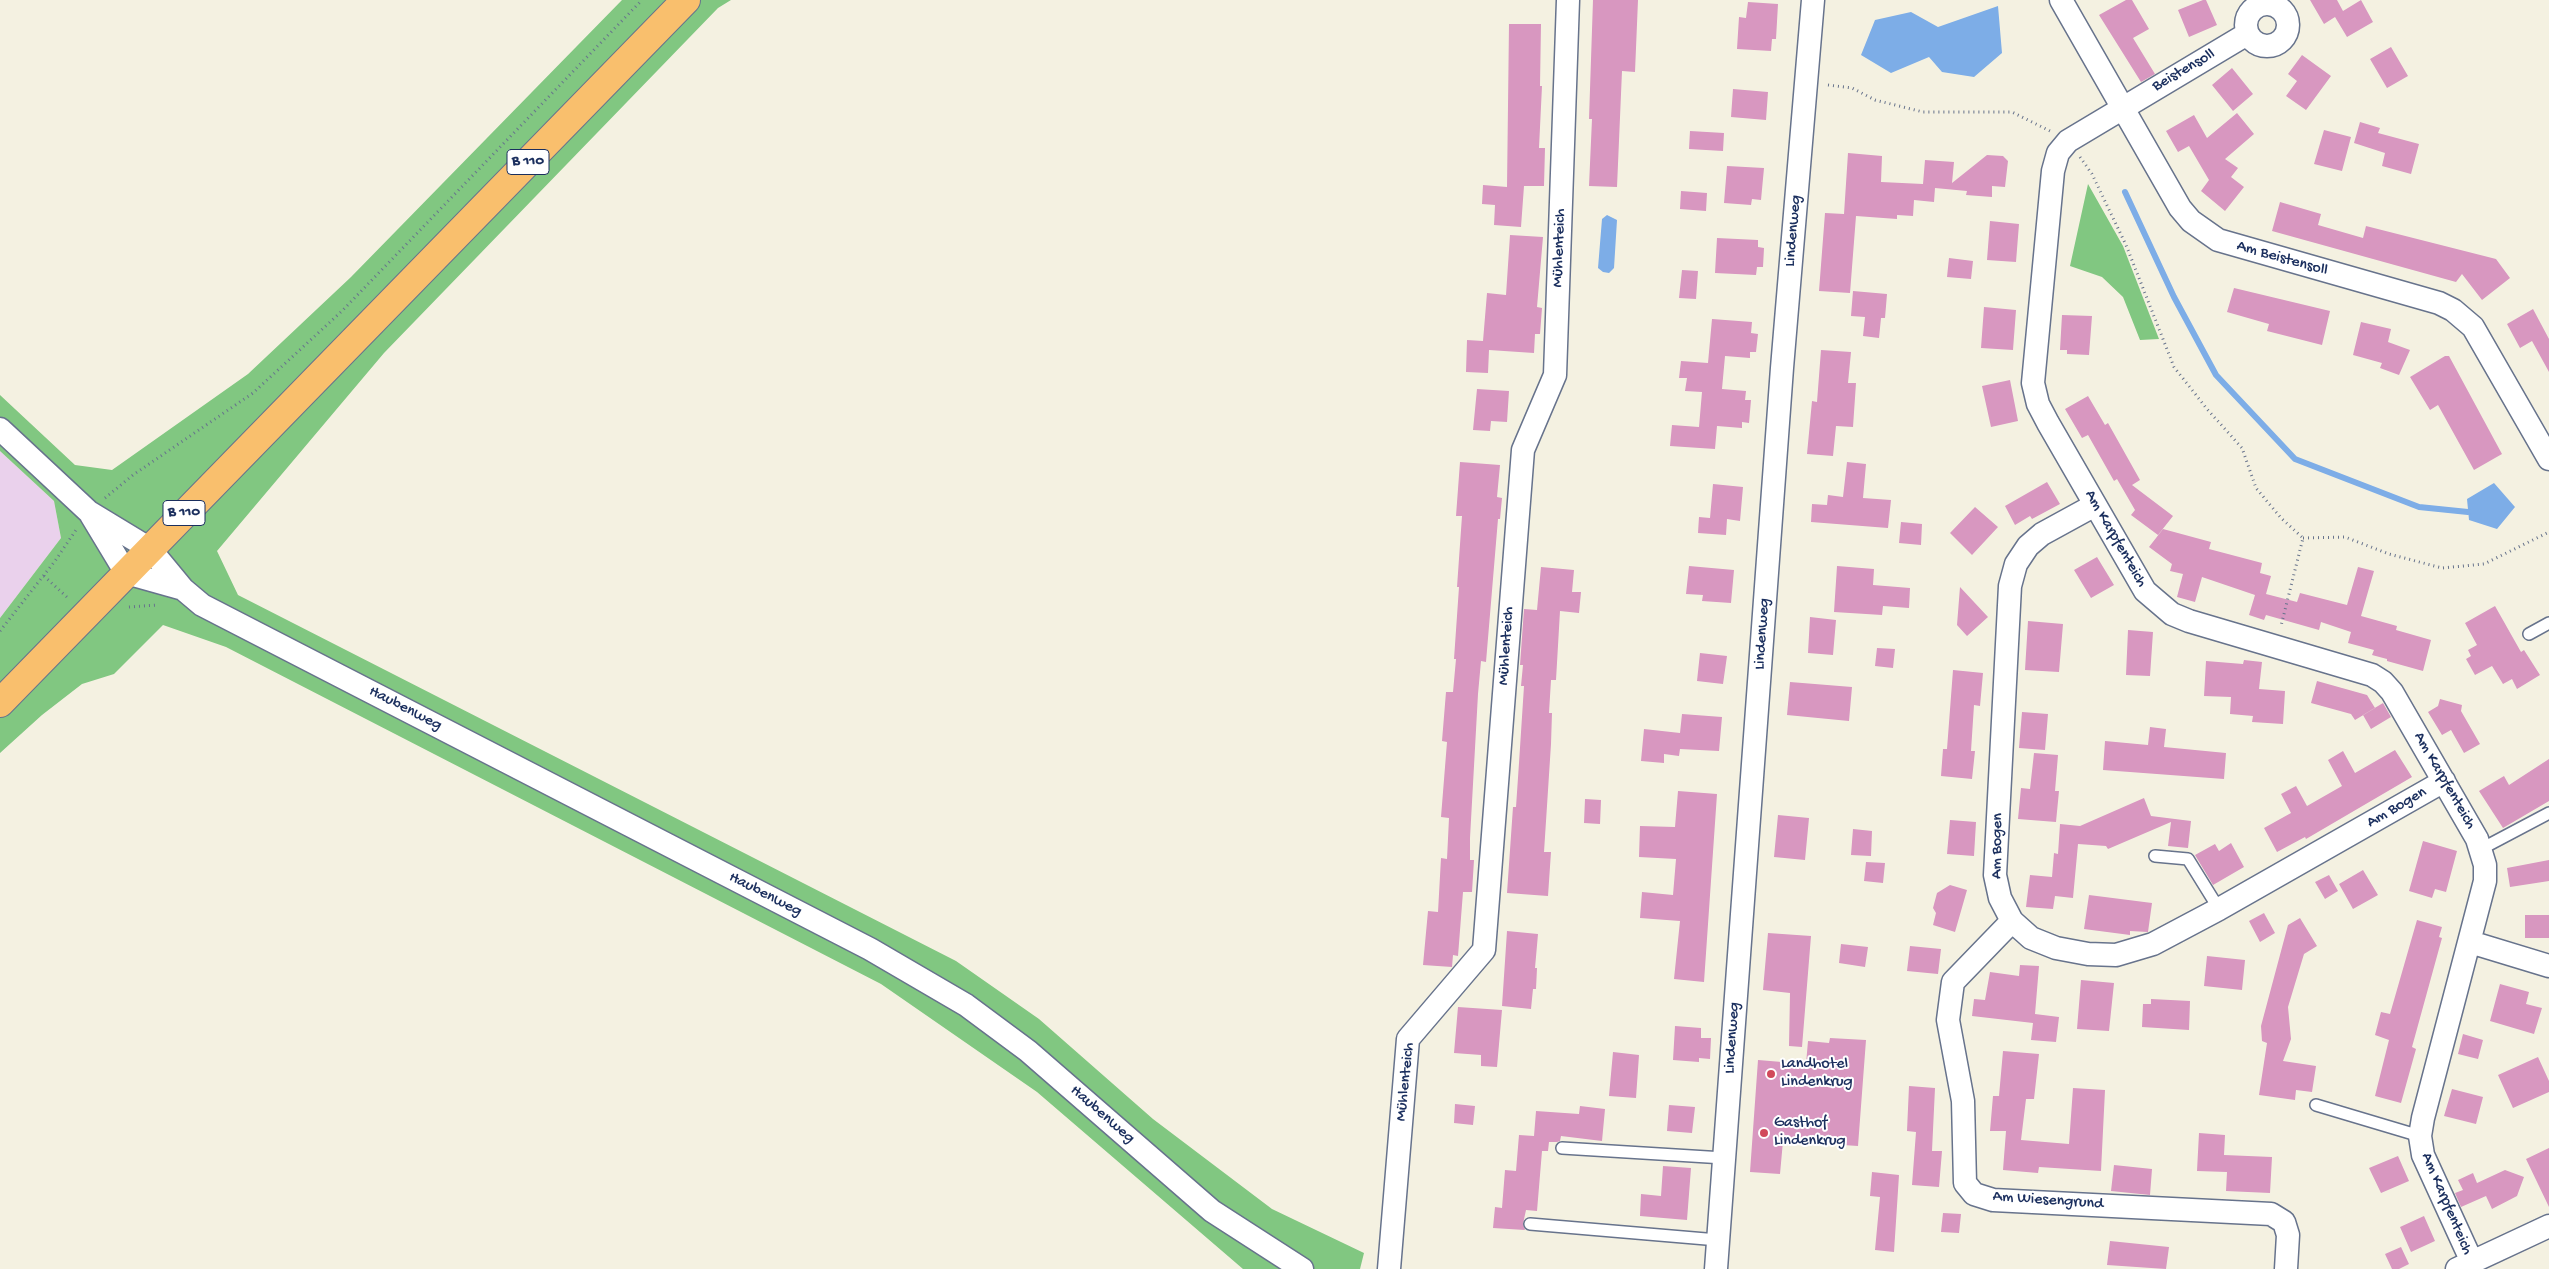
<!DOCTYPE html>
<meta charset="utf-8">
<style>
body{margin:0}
canvas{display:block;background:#f4f1e1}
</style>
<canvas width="2549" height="1269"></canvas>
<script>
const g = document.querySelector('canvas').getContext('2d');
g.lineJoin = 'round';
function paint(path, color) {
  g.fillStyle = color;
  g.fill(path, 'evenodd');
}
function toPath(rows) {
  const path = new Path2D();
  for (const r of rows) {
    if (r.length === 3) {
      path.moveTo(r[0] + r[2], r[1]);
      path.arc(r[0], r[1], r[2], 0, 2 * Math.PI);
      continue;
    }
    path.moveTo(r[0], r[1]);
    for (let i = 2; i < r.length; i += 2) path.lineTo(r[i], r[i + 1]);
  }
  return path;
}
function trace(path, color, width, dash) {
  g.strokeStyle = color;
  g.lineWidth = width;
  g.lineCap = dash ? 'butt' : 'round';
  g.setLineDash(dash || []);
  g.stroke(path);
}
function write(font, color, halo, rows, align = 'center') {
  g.font = font + ' "Gochi Hand",sans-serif';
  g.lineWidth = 4;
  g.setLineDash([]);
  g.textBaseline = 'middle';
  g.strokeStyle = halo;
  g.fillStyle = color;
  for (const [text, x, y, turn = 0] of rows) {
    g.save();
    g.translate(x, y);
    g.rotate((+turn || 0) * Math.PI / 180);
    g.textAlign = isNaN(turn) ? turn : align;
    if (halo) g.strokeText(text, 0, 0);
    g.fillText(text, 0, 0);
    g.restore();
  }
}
paint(toPath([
 [0,451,54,501,61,538,0,618]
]), '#ead1ec');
paint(toPath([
 [622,0,731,0,718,8,384,353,217,551,238,595,956,961,1039,1019,1153,1119,1272,1209,1364,1253,1360,1269,1243,1269,1037,1092,881,984,226,647,163,625,114,674,82,684,42,715,0,753,0,618,61,538,54,501,0,451,0,395,75,465,112,470,248,374,351,277],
 [2088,184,2123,246,2159,339,2140,340,2123,297,2102,277,2070,266]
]), '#81c781');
paint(toPath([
 [1998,6,2002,53,1974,77,1942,72,1929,57,1891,73,1861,55,1875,20,1911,12,1938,27],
 [1607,215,1617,220,1614,268,1609,273,1603,272,1598,268,1602,219],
 [2494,483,2515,507,2497,529,2469,520,2467,499]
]), '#7dade7');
trace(toPath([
 [2125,192,2174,297,2216,375,2295,459,2419,507,2468,512]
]), '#7dade7', 6);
paint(toPath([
 [1593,0,1638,0,1635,72,1622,71,1617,187,1589,186,1592,119,1589,119],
 [2126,0,2132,0,2149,29,2133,38,2155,74,2141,82,2099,15],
 [2203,0,2206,0,2217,25,2189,37,2178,10],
 [2310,0,2337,0,2343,11,2361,0,2373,22,2347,37,2335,17,2324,24],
 [1748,2,1778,4,1776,39,1772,39,1771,51,1737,49,1739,17,1746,18],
 [1509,24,1541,24,1540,86,1542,86,1539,148,1545,148,1544,186,1524,186,1521,227,1494,225,1495,205,1482,204,1483,185,1507,187],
 [2391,47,2408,76,2387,88,2370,59],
 [2302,55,2331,76,2306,110,2286,96,2297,81,2288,74],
 [2232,68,2253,94,2233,111,2212,85],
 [1733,89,1768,92,1766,120,1731,117],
 [2237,113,2254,134,2225,159,2238,168,2231,177,2244,187,2225,211,2201,191,2209,180,2189,146,2178,152,2166,131,2194,115,2207,138],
 [2360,122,2380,128,2378,133,2419,144,2411,174,2382,166,2385,153,2354,143],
 [2324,130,2351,137,2342,171,2314,164],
 [1690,131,1724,133,1723,151,1689,149],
 [1848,153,1882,156,1881,182,1923,184,1925,160,1954,162,1952,183,1987,155,2003,156,2008,161,2005,187,1992,186,1992,197,1966,195,1967,191,1935,188,1934,202,1914,200,1913,216,1897,215,1897,219,1856,216,1850,293,1819,291,1825,213,1844,214],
 [1727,166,1764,168,1761,200,1752,199,1751,205,1724,203],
 [1681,191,1707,193,1706,211,1680,209],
 [2280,202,2321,214,2318,225,2363,238,2366,226,2496,259,2510,278,2482,300,2462,274,2456,282,2272,231],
 [1990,221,2019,224,2016,262,1987,260],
 [1510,235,1543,237,1537,307,1542,308,1540,334,1535,334,1534,353,1489,350,1488,373,1466,372,1467,340,1483,341,1487,293,1506,295],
 [1717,238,1758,240,1758,247,1764,248,1763,267,1757,267,1756,275,1715,273],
 [1949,258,1973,261,1971,279,1947,277],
 [1682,270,1698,271,1696,299,1679,298],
 [2234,288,2330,311,2322,345,2267,331,2269,324,2227,312],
 [1853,291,1887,294,1885,318,1881,318,1879,338,1863,336,1865,317,1851,316],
 [1984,307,2016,310,2013,350,1981,348],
 [2533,309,2549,339,2549,372,2532,341,2520,348,2507,324],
 [2062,315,2092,316,2089,355,2067,354,2067,350,2060,350],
 [1712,319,1752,322,1751,333,1758,334,1756,352,1750,352,1750,358,1725,356,1722,389,1746,391,1745,400,1751,400,1749,423,1742,422,1742,428,1717,426,1715,449,1670,446,1672,425,1699,427,1702,392,1685,391,1687,378,1679,378,1681,361,1708,363],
 [2361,322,2391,329,2388,342,2410,350,2399,375,2380,368,2382,363,2353,355],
 [1821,350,1851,352,1848,383,1856,383,1853,427,1836,426,1833,456,1807,454,1812,401,1817,402],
 [2445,356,2449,356,2502,454,2474,470,2438,405,2430,410,2410,377],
 [2010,380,2018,421,1991,427,1982,386],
 [1477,389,1509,391,1507,422,1491,421,1490,431,1473,430],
 [2088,396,2105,425,2108,423,2140,480,2132,485,2173,516,2158,535,2131,515,2135,510,2117,479,2114,481,2088,435,2082,438,2065,409],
 [1460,462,1500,465,1497,497,1502,498,1500,519,1498,519,1486,662,1481,661,1478,694,1470,838,1470,860,1474,860,1472,892,1463,892,1458,956,1453,955,1452,967,1423,965,1428,911,1438,912,1441,858,1447,859,1449,818,1441,817,1447,742,1442,741,1446,692,1453,692,1456,659,1454,659,1459,587,1457,587,1462,516,1456,516],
 [1847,462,1866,464,1863,498,1891,500,1888,528,1811,522,1812,504,1827,505,1828,495,1843,497],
 [2047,482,2060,504,2032,519,2030,516,2015,525,2005,506],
 [1713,484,1743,487,1740,521,1727,519,1726,535,1698,533,1699,517,1710,518],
 [1975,507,1998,527,1972,555,1950,533],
 [1901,522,1922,524,1921,545,1899,543],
 [2163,529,2211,542,2209,549,2262,563,2260,573,2271,576,2266,594,2297,602,2300,593,2347,605,2358,567,2374,571,2361,616,2397,626,2396,630,2431,640,2423,671,2387,661,2387,659,2372,655,2374,650,2348,643,2351,632,2321,622,2319,630,2266,615,2264,620,2249,615,2255,595,2202,577,2195,602,2177,597,2183,574,2170,571,2172,564,2149,547],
 [2097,557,2114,585,2091,598,2074,570],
 [1689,566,1734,570,1731,603,1702,601,1703,595,1686,594],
 [1837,566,1874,569,1873,585,1910,588,1909,608,1883,606,1882,615,1834,612],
 [1541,567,1574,570,1572,592,1581,592,1579,613,1560,611,1556,680,1551,680,1549,713,1552,713,1551,744,1544,852,1551,852,1548,896,1507,893,1513,807,1516,807,1519,763,1524,686,1521,686,1523,665,1520,665,1524,609,1537,610],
 [1960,587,1988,617,1967,636,1957,625],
 [2495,606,2521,652,2524,650,2540,675,2517,689,2512,679,2503,684,2492,666,2475,675,2466,659,2471,656,2468,650,2477,645,2465,623],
 [1810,617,1836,620,1833,655,1808,653],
 [2028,621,2063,624,2059,672,2025,670],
 [2128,630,2153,632,2150,676,2126,675],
 [1877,648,1895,649,1893,668,1875,666],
 [1700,653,1727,656,1723,684,1697,681],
 [2244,660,2262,662,2259,689,2285,691,2283,724,2252,722,2253,716,2230,714,2231,697,2204,696,2206,661,2243,664],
 [1953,670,1983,673,1980,706,1974,705,1971,751,1975,751,1972,779,1941,776,1943,749,1947,749],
 [2317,681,2367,695,2375,708,2355,720,2351,714,2311,703],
 [1790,682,1852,687,1849,721,1787,715],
 [2440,699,2462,705,2461,711,2480,744,2464,753,2451,730,2442,735,2428,712,2438,706],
 [2383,703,2391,717,2371,729,2363,715],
 [2022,712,2048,714,2045,750,2019,748],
 [1682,714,1722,717,1719,751,1680,749,1679,756,1664,754,1664,763,1641,761,1644,729,1680,733],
 [2150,727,2166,729,2164,747,2226,753,2224,779,2103,770,2105,741,2148,745],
 [2395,750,2412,777,2306,839,2305,837,2277,852,2264,828,2291,813,2281,794,2296,786,2307,806,2342,786,2328,760,2343,751,2355,773],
 [2034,753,2058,755,2055,791,2059,791,2056,822,2018,819,2021,788,2030,789],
 [2549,759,2549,801,2503,828,2479,791,2504,776,2509,785],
 [1678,791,1717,794,1704,982,1674,979,1680,921,1640,918,1642,892,1673,895,1676,859,1639,857,1640,826,1675,827],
 [2144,798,2151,816,2191,821,2188,848,2168,846,2171,822,2108,849,2106,846,2078,844,2073,898,2055,896,2053,909,2026,907,2030,875,2052,877,2054,853,2058,854,2060,824,2080,826],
 [1585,799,1601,800,1600,824,1584,823],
 [1778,815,1809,818,1805,860,1774,857],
 [1950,820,1976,822,1974,856,1947,854],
 [1853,829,1872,831,1871,856,1851,855],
 [2423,841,2457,851,2446,892,2435,889,2432,898,2409,891],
 [2231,843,2244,867,2213,885,2195,855,2215,844,2219,851],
 [2549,860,2549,881,2510,887,2507,868],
 [1866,862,1885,863,1883,883,1864,881],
 [2363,870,2378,895,2353,909,2339,884],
 [2329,875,2338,891,2325,899,2315,882],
 [1950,885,1967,890,1955,932,1933,925,1936,913,1933,908,1937,893],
 [2089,895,2152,903,2148,932,2130,931,2130,935,2084,929],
 [2264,913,2275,933,2260,942,2249,921],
 [2525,915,2549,915,2549,938,2525,938],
 [2300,918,2317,946,2304,954,2288,1007,2291,1039,2283,1061,2316,1066,2312,1092,2296,1090,2295,1100,2259,1095,2267,1043,2262,1041,2261,1026,2288,925],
 [2417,920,2442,927,2439,937,2442,938,2412,1047,2416,1049,2401,1103,2375,1096,2389,1040,2375,1035,2381,1012,2390,1014],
 [1507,931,1538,934,1535,968,1537,968,1536,989,1533,989,1531,1009,1502,1006],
 [1768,933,1811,936,1802,1047,1789,1046,1790,993,1763,990],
 [1841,944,1868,947,1865,967,1839,963],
 [1910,946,1941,949,1938,974,1907,971],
 [2207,956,2245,960,2242,990,2204,986],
 [2020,965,2039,966,2035,1014,2059,1017,2056,1042,2031,1040,2033,1023,1972,1016,1974,999,1985,1000,1990,972,2019,976],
 [2081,980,2114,983,2109,1031,2077,1029],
 [2500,984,2529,992,2526,1004,2542,1008,2534,1034,2490,1021],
 [2151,999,2190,1001,2189,1030,2142,1027,2143,1004,2151,1004],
 [1458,1007,1502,1010,1497,1067,1481,1066,1481,1055,1454,1053],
 [1675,1026,1701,1028,1701,1038,1711,1038,1710,1059,1699,1058,1699,1062,1673,1060],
 [2463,1034,2483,1040,2478,1059,2458,1054],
 [1830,1038,1866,1040,1858,1146,1783,1141,1780,1174,1750,1172,1758,1060,1806,1064,1808,1041,1829,1043],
 [2003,1051,2039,1054,2034,1099,2026,1099,2021,1140,2069,1144,2073,1088,2105,1090,2101,1171,2039,1167,2038,1173,2003,1170,2006,1131,1990,1131,1993,1096,1999,1096],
 [1613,1052,1639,1055,1636,1098,1609,1096],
 [2538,1057,2549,1081,2549,1092,2513,1108,2498,1075],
 [1909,1086,1935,1088,1932,1151,1942,1151,1939,1187,1912,1185,1916,1132,1907,1131],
 [2452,1089,2483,1097,2476,1124,2444,1116],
 [1455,1104,1475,1106,1473,1125,1454,1123],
 [1669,1105,1695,1107,1692,1133,1667,1131],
 [1580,1106,1605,1109,1602,1141,1561,1136,1560,1141,1557,1142,1549,1142,1548,1151,1542,1151,1537,1211,1526,1210,1523,1224,1525,1230,1493,1228,1495,1207,1502,1208,1505,1170,1516,1171,1519,1135,1534,1136,1536,1111,1579,1114],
 [2199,1133,2225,1135,2224,1155,2272,1157,2270,1193,2226,1191,2227,1172,2197,1171],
 [2549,1148,2549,1207,2526,1159],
 [2398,1156,2409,1181,2381,1193,2369,1168],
 [2114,1165,2152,1169,2150,1195,2111,1191],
 [1663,1166,1691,1168,1687,1220,1640,1216,1641,1194,1661,1196],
 [2505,1170,2524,1177,2517,1196,2492,1209,2486,1196,2461,1207,2455,1193,2463,1190,2458,1180,2473,1173,2477,1183],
 [1872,1172,1899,1175,1894,1252,1875,1250,1880,1197,1870,1196],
 [1943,1213,1961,1214,1959,1233,1941,1232],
 [2424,1216,2435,1241,2411,1252,2400,1227],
 [2110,1241,2169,1247,2166,1269,2107,1265],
 [2401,1247,2409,1264,2399,1269,2392,1269,2385,1254]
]), '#d897c0');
const lane = toPath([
 [2529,634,2549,623],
 [2481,849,2549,813],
 [2155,856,2188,859,2219,909],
 [2316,1105,2420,1136],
 [1562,1148,1724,1158],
 [1530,1224,1718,1240]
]);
const street = toPath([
 [2061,0,2180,208,2191,221,2218,240,2439,303,2453,310,2473,327,2549,459],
 [2267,25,21],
 [2247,34,2068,141,2058,153,2053,171,2033,383,2038,404,2048,423,2145,591,2172,614,2189,621,2372,675,2383,682,2392,692,2477,839,2485,865,2485,881,2423,1118,2420,1136,2423,1155,2472,1262],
 [0,429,89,512,150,549,183,589,202,605,870,949,966,1005,1028,1051,1212,1211,1302,1269],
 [2095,505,2042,534,2028,546,2016,564,2010,586,1995,875,2000,898,2012,921,2031,938,2056,948,2088,954,2116,955,2153,944,2219,909,2444,781],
 [91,515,126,573,183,589],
 [2012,921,1953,982,1948,1020,1963,1101,1965,1183,1974,1194,1993,1200,2271,1214,2284,1222,2288,1235,2286,1269],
 [2470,942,2549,966],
 [1389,1269,1408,1039,1484,950,1523,450,1555,375,1568,0],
 [1716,1269,1782,368,1813,0],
 [2457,1269,2549,1226]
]);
const primary = toPath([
 [0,703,686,0]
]);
trace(lane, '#67738c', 14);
trace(street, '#67738c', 25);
trace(primary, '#67738c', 30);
trace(toPath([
 [1828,85,1852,88,1875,100,1923,112,2012,112,2050,131],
 [2080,157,2092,174,2126,245,2174,367,2207,409,2242,448,2256,488,2281,518,2303,538,2281,626],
 [105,498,133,475,253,393,342,311,642,0],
 [2303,538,2345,537,2389,554,2442,568,2484,564,2549,532],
 [44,576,69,599],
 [129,607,157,605],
 [0,631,55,561,76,530]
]), '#67738c', 3, [1, 4]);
trace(lane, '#fff', 11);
trace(street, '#fff', 22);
trace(primary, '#f9bf6d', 28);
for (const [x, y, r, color] of [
 [1771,1074,5,"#d1495b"],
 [1764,1133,5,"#d1495b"]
]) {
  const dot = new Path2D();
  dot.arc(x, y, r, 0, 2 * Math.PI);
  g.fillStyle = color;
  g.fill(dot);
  trace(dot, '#fff', 2);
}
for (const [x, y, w] of [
 [528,162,42],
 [184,513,42]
]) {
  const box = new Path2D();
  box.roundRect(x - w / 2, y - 12.5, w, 25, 4);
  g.fillStyle = '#fff';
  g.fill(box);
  trace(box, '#1b2f5e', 1);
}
write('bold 15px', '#1b2f5e', null, [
 ["B 110",528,162],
 ["B 110",184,513]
]);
write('16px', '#1b2f5e', '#fff', [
 ["Beistensoll",2184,71,-30],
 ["Lindenweg",1794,231,-85],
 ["Mühlenteich",1560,248,-88],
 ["Am Beistensoll",2282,259,16],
 ["Am Karpfenteich",2115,539,60],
 ["Lindenweg",1763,634,-86],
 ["Mühlenteich",1507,646,-86],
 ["Haubenweg",405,709,27],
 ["Am Karpfenteich",2444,781,60],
 ["Am Bogen",2397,808,-30],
 ["Am Bogen",1998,846,-89],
 ["Haubenweg",765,895,27],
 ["Lindenweg",1733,1038,-86],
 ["Mühlenteich",1406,1082,-84],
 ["Haubenweg",1102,1115,41],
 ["Am Wiesengrund",2048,1201,4],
 ["Am Karpfenteich",2446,1204,67]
]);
write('16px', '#1b2f5e', '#fff', [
 ["Landhotel",1781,1065],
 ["Lindenkrug",1781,1083],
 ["Gasthof",1774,1124],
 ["Lindenkrug",1774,1142]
], 'left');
</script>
